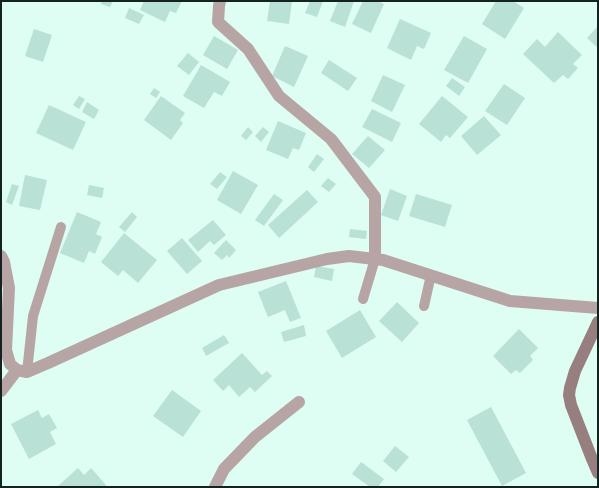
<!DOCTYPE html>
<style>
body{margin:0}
#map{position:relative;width:599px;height:488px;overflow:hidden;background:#defdf3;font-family:"Space Grotesk",sans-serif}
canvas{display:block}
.frame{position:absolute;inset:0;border:2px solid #14231f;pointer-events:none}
</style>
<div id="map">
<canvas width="599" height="488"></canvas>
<div class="frame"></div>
</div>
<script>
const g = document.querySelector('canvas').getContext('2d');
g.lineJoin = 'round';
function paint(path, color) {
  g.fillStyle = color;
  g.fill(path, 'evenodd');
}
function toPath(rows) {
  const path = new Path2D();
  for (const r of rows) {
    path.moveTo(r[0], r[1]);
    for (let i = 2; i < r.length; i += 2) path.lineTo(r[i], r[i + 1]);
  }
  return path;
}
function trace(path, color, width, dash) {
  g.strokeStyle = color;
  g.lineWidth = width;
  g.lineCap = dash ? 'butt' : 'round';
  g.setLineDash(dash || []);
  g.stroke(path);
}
paint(toPath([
 [102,1,113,1,110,7,101,4],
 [144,1,182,1,176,13,170,11,165,22,140,10],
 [270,1,292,1,289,24,267,21],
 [310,1,323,1,317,17,305,13],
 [338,1,354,1,345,27,330,21],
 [363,1,377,1,384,4,371,33,352,24],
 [496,1,513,1,524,8,505,39,482,24],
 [129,8,144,15,139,24,125,18],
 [400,19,431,33,424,49,417,46,411,60,387,48],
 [598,26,598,48,587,38],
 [34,29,52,35,43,62,25,56],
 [558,32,582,55,573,64,578,68,568,79,563,75,554,83,523,54,537,39,545,47],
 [214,36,238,50,227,69,203,55],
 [464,36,487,49,468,83,444,70],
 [285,46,308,56,294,87,272,76],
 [188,53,199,62,189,75,177,66],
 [329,60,357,78,348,91,321,73],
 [201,65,230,82,222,96,214,92,204,108,183,96],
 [383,75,405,85,392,112,371,101],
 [452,78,465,87,459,96,446,86],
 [504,84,525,98,507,125,485,111],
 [154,88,160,92,156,98,150,94],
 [79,96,85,99,79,109,73,105],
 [161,96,185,113,180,120,183,123,171,140,144,120],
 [442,96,468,117,450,138,446,135,441,142,419,124],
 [87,102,99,110,94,119,82,112],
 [49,105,86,122,73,150,36,133],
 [372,109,401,123,392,142,362,127],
 [484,116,501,135,477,155,461,136],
 [278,121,306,133,299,150,293,148,288,159,266,150],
 [248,127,253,132,246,140,241,136],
 [263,127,269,132,261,142,255,136],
 [368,136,385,150,369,168,352,154],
 [317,154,324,159,314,172,308,167],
 [233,171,258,185,241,214,217,200],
 [220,172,227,177,217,189,210,184],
 [25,175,47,180,40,210,19,206],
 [328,178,336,184,329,192,321,186],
 [12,184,19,186,12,205,6,202],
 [89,185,104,188,102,198,87,195],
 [390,189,407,196,398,221,381,215],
 [307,190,318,202,279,238,268,225],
 [274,194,283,200,264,226,255,220],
 [416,194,452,205,445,227,409,216],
 [77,212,101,222,96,234,102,237,95,254,89,251,84,263,60,253],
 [132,212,137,217,125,232,119,227],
 [213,220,226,235,214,245,210,241,198,252,188,240],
 [350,229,367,231,366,239,349,237],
 [124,233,157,260,138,283,123,270,118,276,101,262],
 [182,238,202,261,187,274,167,251],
 [226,240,236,250,229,258,227,255,222,260,214,253],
 [316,266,334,269,332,281,314,277],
 [286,281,301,318,290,322,285,310,268,317,258,292],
 [397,302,419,323,402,342,379,321],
 [360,310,376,337,342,358,326,331],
 [304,325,306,336,284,342,281,332],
 [519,329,538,348,530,356,533,360,520,373,516,370,511,374,493,356],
 [224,335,229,343,206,356,202,348],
 [242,353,262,375,267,371,272,376,255,392,250,387,239,397,229,385,223,391,213,380],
 [172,390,201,411,183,437,153,416],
 [491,407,526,473,502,486,467,420],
 [38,410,42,418,49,414,57,428,50,432,56,444,29,459,11,424],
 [395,446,409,457,396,472,383,461],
 [361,462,384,479,378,487,370,487,352,474],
 [78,468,84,475,91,468,106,485,104,487,57,487]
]), '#bae1d5');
trace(toPath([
 [363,299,375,259],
 [424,306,431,275],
 [27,372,33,316,61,227]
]), '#b7a5a5', 10);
trace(toPath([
 [220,1,219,6,218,22,248,49,279,96,331,139,375,197,375,259],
 [1,256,4,262,9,288,6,350,10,364,17,370,27,372,48,363,219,285,327,259,349,256,383,260,510,301,598,308],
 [1,391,17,370],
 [215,487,224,469,255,437,299,402]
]), '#b7a5a5', 12);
trace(toPath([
 [598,322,575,371,570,388,569,395,571,405,592,459,598,473]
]), '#987f7f', 12);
</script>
